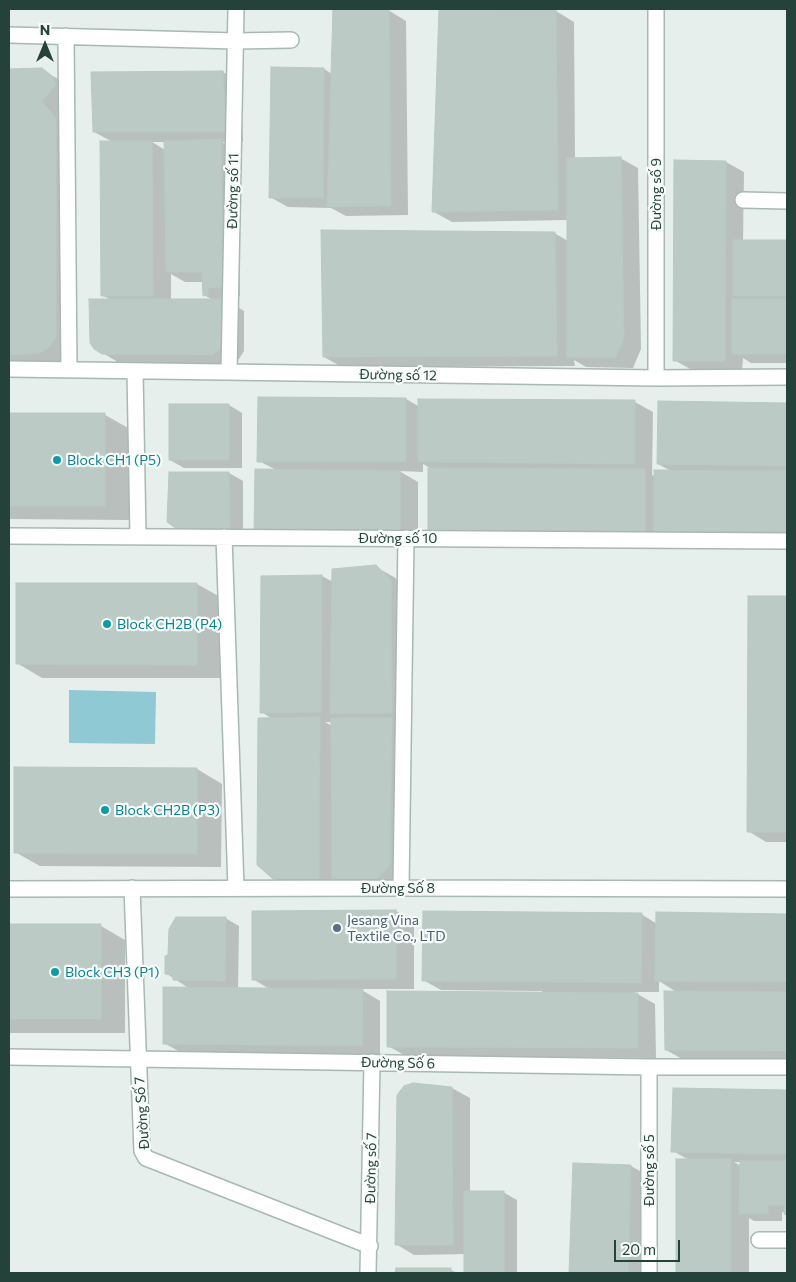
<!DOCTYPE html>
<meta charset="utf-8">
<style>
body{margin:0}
#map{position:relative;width:796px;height:1282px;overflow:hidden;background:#e6efeb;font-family:Commissioner,sans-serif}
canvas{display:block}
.frame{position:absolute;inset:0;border:10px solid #24423a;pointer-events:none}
.north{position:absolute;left:20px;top:20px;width:50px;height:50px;-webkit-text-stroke:4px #f7fbf9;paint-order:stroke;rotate:0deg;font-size:14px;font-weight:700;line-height:20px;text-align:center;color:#24423a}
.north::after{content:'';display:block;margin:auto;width:18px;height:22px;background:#24423a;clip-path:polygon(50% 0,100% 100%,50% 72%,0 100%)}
.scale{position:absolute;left:614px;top:1240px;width:66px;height:22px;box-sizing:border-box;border:2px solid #24423a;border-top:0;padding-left:6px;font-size:15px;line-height:18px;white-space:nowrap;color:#24423a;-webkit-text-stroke:4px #f7fbf9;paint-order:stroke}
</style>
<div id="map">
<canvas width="796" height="1282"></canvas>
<div class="frame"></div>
<div class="north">N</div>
<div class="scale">20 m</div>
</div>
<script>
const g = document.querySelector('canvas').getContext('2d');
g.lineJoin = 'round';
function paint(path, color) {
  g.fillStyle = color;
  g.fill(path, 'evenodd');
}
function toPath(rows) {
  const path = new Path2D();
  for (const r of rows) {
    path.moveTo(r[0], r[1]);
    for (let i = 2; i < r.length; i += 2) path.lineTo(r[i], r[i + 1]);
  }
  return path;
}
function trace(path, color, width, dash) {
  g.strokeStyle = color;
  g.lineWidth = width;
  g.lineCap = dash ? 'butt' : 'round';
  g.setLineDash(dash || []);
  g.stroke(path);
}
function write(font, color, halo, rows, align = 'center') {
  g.font = font + ' Commissioner,sans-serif';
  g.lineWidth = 4.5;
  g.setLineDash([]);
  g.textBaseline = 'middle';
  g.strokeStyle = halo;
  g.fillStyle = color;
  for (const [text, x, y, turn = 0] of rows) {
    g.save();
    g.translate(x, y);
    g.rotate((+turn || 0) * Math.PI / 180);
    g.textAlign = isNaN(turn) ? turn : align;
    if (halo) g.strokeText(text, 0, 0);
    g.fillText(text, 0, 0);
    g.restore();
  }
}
paint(toPath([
 [69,690,156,692,155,744,69,743]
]), '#8ec9d4');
paint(toPath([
 [334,9,388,10,406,21,408,215,346,216,331,208,288,207,270,197,324,69,332,74],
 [556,11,574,22,575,159,620,158,638,168,641,349,633,368,586,367,574,360,575,366,342,367,324,357,554,233,568,241,568,220,452,222,434,212],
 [42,70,60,80,74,96,59,112,74,131,65,358,57,363,9,363,9,71],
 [223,72,241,83,243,142,222,142,238,151,240,296,226,297,226,300,244,311,244,351,239,359,229,364,121,364,103,353,111,300,102,295,113,142,94,132,92,73],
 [152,142,165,142,165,150],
 [171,274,185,282,204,282,204,295,213,300,171,300],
 [675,161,726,162,744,172,743,241,787,241,787,363,751,363,743,358,742,371,692,370,674,360],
 [406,399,420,407,635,402,653,412,652,475,655,476,671,471,658,464,659,402,787,404,787,543,447,541,429,530,430,468,423,464,423,472,399,471,418,482,418,544,259,461],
 [229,405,242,413,242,468,184,468,170,460],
 [9,414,105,415,130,429,129,520,9,519],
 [229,473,243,481,243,541,196,539],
 [376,567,394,577,409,591,394,892,292,889,274,878,273,719,261,712,322,576,333,582],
 [325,722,332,722,332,726],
 [197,584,222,598,221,678,42,678,17,663],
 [749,597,787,597,787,842,766,842,748,831],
 [197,769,222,784,221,867,40,866,15,852],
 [396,911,414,921,414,989,360,989,380,1001,380,1056,182,1053,164,1043,190,989,167,974,225,918,239,926,238,989,271,990,253,979],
 [641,914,657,924,657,914,787,915,787,1060,684,1060,666,1050,678,993,659,981,659,992,634,992,655,1004,656,1058,406,1056,388,1046,542,994,542,991,441,990,423,980],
 [9,926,101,926,125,940,125,1033,9,1033],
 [452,1088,470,1098,470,1192,503,1192,517,1200,517,1273,466,1273,466,1254,414,1255,396,1244],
 [674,1090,787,1092,787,1215,785,1212,782,1212,782,1221,754,1221,749,1218,749,1273,677,1273,678,1160,689,1160,673,1151],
 [734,1162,741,1162,741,1166],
 [574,1164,631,1166,649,1176,646,1273,570,1273],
 [397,1270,451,1270,457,1273,397,1273]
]), '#0003');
const building = toPath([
 [333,9,389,9,391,206,327,207,333,9],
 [439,9,556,10,558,210,432,212,439,9],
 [271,67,324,68,323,198,269,198,271,67],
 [42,68,52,76,56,85,42,101,56,119,56,338,47,349,39,353,9,355,9,69,42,68],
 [223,71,226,132,93,132,91,72,223,71],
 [221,139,223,287,208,288,208,295,203,296,202,272,166,272,164,141,221,139],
 [100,141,152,141,153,296,101,296,100,141],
 [621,157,624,338,615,358,567,357,567,158,621,157],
 [674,160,726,161,725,361,673,361,674,160],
 [321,230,555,232,557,356,323,357,321,230],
 [733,240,787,240,787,296,733,296,733,240],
 [89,299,226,299,226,340,221,349,211,355,102,354,94,349,90,343,89,299],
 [732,299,787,299,787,354,732,354,732,299],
 [258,397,406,398,406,462,257,462,258,397],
 [418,399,635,400,635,464,418,462,418,399],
 [658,401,787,403,787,466,657,464,658,401],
 [169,404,229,404,229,460,169,460,169,404],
 [9,413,105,413,105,506,9,506,9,413],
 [428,468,645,469,645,533,428,531,428,468],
 [255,469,400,471,400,534,254,533,255,469],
 [654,470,787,471,787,534,654,533,654,470],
 [169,472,229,472,230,534,181,532,167,522,169,472],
 [376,565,391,580,392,713,330,714,332,569,376,565],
 [322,575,321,712,260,713,261,576,322,575],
 [16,583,197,583,197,665,16,664,16,583],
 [748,596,787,596,787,832,747,832,748,596],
 [320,717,319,879,273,879,257,865,258,718,320,717],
 [331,718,392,718,390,865,375,882,332,880,331,718],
 [14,767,197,768,197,854,14,853,14,767],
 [396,910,396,979,252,980,252,911,396,910],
 [423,911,642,913,641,983,422,981,423,911],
 [656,912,787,914,787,982,655,981,656,912],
 [176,917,226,917,225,981,173,980,173,975,165,974,165,956,168,955,169,929,176,917],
 [9,924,101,924,101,1019,9,1019,9,924],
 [163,987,363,989,362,1046,163,1044,163,987],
 [387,991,638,993,638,1048,387,1047,387,991],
 [664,991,787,992,787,1051,665,1050,664,991],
 [413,1083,452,1087,453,1245,395,1245,397,1095,404,1086,413,1083],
 [673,1088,787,1090,787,1154,671,1152,673,1088],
 [676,1159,731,1159,731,1273,676,1273,676,1159],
 [740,1161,787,1161,787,1215,784,1214,784,1205,768,1205,768,1214,739,1214,740,1161],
 [573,1163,631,1165,628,1273,569,1273,573,1163],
 [464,1191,504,1191,504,1273,464,1273,464,1191],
 [396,1268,451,1268,451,1273,395,1273,396,1268]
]);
paint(building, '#bbcac4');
trace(building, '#b8c9c2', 1);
const street = toPath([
 [656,9,656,378],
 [9,35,236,41,291,40],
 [66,36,69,370],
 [743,200,787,201],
 [9,369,656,378,787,377],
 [135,371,138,537],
 [229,372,236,9],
 [9,536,787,541],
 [224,537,236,888],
 [132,888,142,1151,146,1158,370,1246],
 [401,888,406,538],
 [9,889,401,888,787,889],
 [9,1057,649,1067,787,1067],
 [649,1067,649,1273],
 [759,1240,787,1240],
 [368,1273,372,1062]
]);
trace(street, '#a8b8b2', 18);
trace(street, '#fff', 15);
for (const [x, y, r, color] of [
 [57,460,5,"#0f9aa8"],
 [107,624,5,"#0f9aa8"],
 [105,810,5,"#0f9aa8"],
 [337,928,5,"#5c6f8a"],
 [55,972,5,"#0f9aa8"]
]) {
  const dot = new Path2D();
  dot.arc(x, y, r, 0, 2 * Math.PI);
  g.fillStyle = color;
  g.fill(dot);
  trace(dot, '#f7fbf9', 2);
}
write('14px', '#24423a', '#f7fbf9', [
 ["Đường số 11",233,191,-89],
 ["Đường số 9",656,194,-90],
 ["Đường số 12",398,375,1],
 ["Đường số 10",398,538],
 ["Đường Số 8",398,888],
 ["Đường Số 6",398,1063,1],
 ["Đường Số 7",142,1113,-94],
 ["Đường số 7",371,1168,-89],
 ["Đường số 5",649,1170,-90]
]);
write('14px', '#0d838f', '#f7fbf9', [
 ["Block CH1 (P5)",67,460],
 ["Block CH2B (P4)",117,624],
 ["Block CH2B (P3)",115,810],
 ["Block CH3 (P1)",65,972]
], 'left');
write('14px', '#4e5e75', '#f7fbf9', [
 ["Jesang Vina",347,920],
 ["Textile Co., LTD",347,936]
], 'left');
</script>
